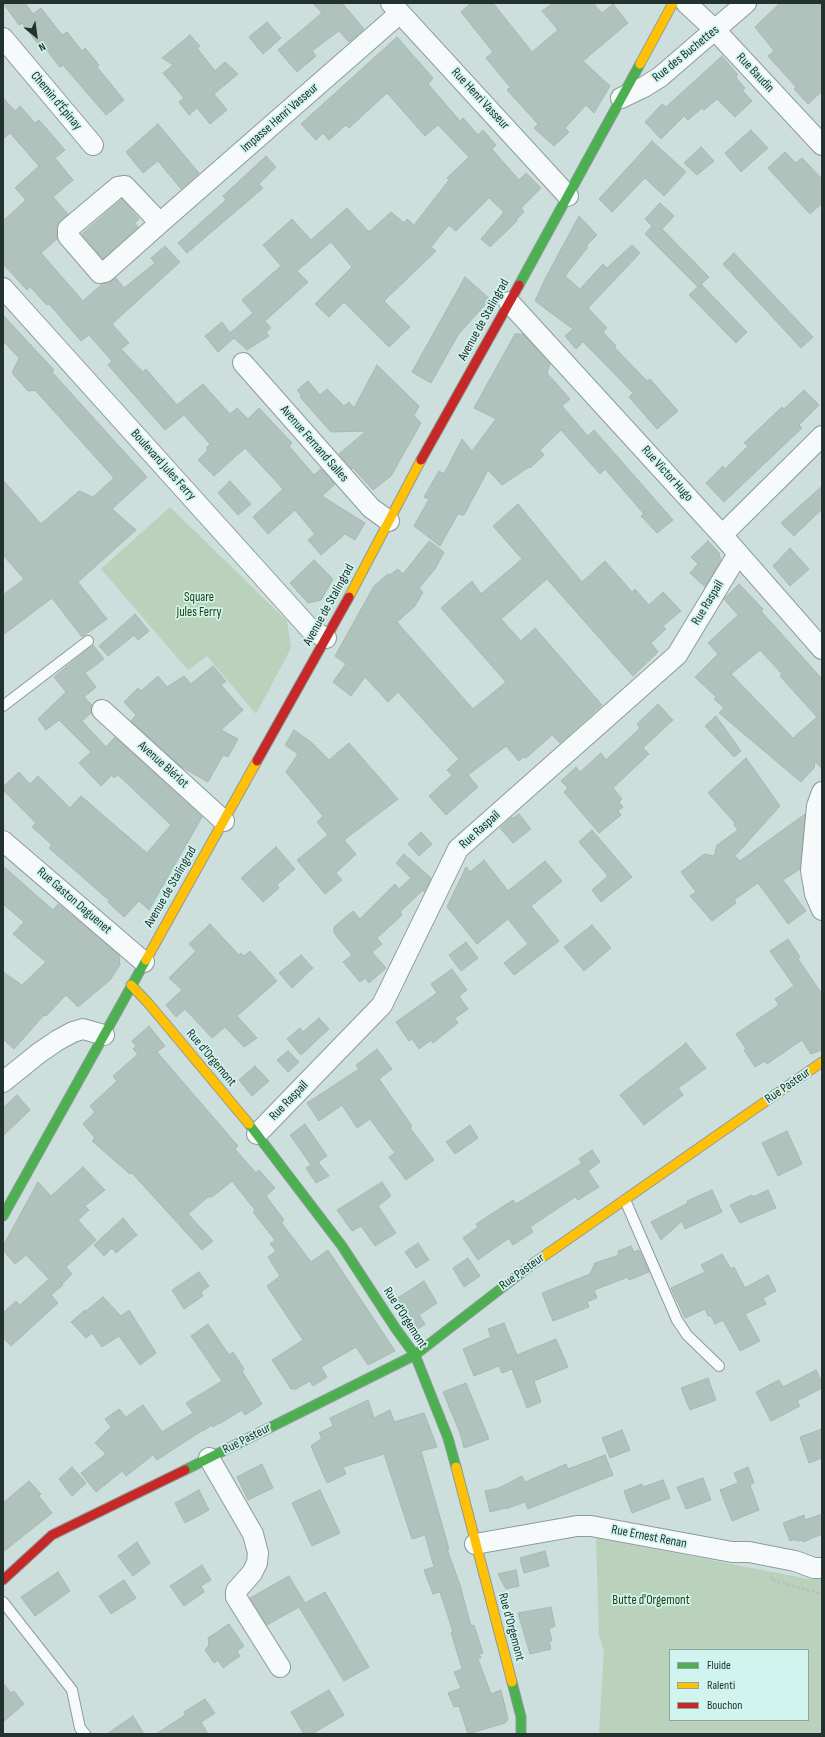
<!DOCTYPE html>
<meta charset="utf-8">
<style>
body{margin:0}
#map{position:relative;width:825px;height:1737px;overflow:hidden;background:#ccdfdc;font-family:"Sofia Sans Condensed",sans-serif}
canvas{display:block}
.frame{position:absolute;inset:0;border:4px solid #23312f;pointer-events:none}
.legend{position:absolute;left:669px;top:1649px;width:140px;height:72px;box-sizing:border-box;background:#d1f5ee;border:1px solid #8ba7a2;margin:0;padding:5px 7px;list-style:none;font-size:12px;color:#23312f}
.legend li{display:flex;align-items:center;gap:8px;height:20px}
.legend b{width:20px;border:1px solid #8ba7a2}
.north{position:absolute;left:16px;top:16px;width:40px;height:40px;-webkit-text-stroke:3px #d1f5ee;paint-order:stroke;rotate:151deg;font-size:11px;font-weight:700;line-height:16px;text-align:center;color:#23312f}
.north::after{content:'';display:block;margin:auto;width:14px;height:18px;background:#23312f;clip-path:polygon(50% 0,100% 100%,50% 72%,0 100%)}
</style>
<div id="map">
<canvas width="825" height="1737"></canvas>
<div class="frame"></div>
<ul class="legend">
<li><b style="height:5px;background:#4caf50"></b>Fluide</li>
<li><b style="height:5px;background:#ffc107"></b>Ralenti</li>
<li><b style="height:5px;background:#c62828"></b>Bouchon</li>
</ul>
<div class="north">N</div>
</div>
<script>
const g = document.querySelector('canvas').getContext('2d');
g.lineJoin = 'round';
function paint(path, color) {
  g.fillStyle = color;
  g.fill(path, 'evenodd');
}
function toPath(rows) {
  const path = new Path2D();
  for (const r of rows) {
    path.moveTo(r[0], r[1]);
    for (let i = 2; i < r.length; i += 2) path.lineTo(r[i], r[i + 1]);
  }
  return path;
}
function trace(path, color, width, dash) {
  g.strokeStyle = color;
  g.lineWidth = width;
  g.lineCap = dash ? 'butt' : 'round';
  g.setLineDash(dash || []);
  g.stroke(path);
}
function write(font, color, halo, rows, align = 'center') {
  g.font = font + ' "Sofia Sans Condensed",sans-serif';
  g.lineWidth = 3.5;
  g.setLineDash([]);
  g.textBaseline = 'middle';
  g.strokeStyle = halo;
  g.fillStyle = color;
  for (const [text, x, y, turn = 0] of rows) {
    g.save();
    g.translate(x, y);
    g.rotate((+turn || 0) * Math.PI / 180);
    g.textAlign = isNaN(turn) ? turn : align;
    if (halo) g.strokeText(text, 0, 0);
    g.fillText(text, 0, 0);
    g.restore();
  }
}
paint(toPath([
 [170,507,287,621,291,648,256,714,207,656,188,670,101,569],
 [596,1538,809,1579,822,1579,822,1734,599,1734,604,1650,599,1636],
 [670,1650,808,1650,808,1720,670,1720]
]), '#bad1bb');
const building = toPath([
 [3,3,25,3,33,14,41,8,62,35,67,32,82,51,85,48,99,65,97,67,124,100,106,115,63,65,60,67,41,43,38,44,22,23,19,25,3,3],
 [313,3,342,3,364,29,349,42,339,31,312,51,316,56,297,72,278,50,322,13,313,3],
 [471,3,493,3,532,52,558,30,542,11,553,3,593,3,602,13,613,4,628,23,583,61,610,86,594,113,586,105,565,128,569,132,554,146,534,128,538,124,507,90,510,87,486,58,493,52,461,12,471,3],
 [780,3,822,3,822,91,808,104,794,89,796,87,768,56,774,51,755,27,780,3],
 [267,22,281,38,263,54,249,37,267,22],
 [190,35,200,46,197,48,215,71,225,62,238,74,214,94,227,110,210,124,197,108,189,115,179,102,184,98,163,73,173,65,162,58,190,35],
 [397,37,433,78,428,84,460,121,463,118,478,135,483,130,496,145,492,149,519,180,526,173,541,188,521,208,524,212,516,220,517,221,490,247,481,239,504,212,489,198,456,231,449,225,431,247,436,251,384,301,410,327,389,347,344,302,329,317,315,304,352,267,331,242,297,271,308,282,265,321,271,328,266,332,269,336,247,350,234,338,218,352,205,336,222,322,230,333,253,313,242,300,281,266,263,245,292,219,311,240,347,208,369,232,391,212,404,223,407,219,414,225,449,180,447,178,469,157,438,125,425,136,387,93,349,128,346,125,329,140,323,133,316,140,301,124,397,37],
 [722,56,738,75,736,76,737,79,745,88,742,90,752,101,735,117,717,99,704,110,702,108,688,120,684,116,661,139,645,122,662,104,666,107,722,56],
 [3,98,15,111,20,106,35,123,39,120,65,150,55,158,73,180,53,197,68,214,57,224,57,239,41,253,83,301,102,284,108,283,116,278,124,288,155,263,151,258,165,246,180,262,112,324,129,343,121,349,143,372,146,369,177,405,203,384,230,414,237,408,248,419,259,408,292,443,289,446,314,475,321,469,335,484,322,496,365,523,355,540,345,534,321,555,308,540,315,534,295,510,268,534,253,517,283,489,245,448,214,476,198,460,208,450,206,448,210,444,184,415,165,430,108,365,112,361,89,335,81,341,49,304,47,305,30,287,27,290,3,264,3,221,26,200,15,188,39,166,10,133,3,139,3,98],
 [158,124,199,173,181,189,158,161,143,173,126,152,158,124],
 [751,130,768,148,741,172,725,153,751,130],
 [652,141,686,172,664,196,645,178,612,212,599,199,652,141],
 [701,147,714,161,697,175,684,163,701,147],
 [785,152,796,163,802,158,822,179,822,203,810,214,768,168,785,152],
 [266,156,276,167,259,184,263,188,187,253,178,243,226,200,223,196,266,156],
 [122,199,139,219,135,223,138,227,103,259,82,234,122,199],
 [660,203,674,216,662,229,709,277,698,287,645,234,652,226,645,219,660,203],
 [579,216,597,235,586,246,588,247,565,276,580,289,603,264,607,268,632,245,640,253,588,308,607,328,603,332,616,346,614,347,647,381,650,379,678,411,657,429,629,397,633,393,601,360,583,342,576,349,565,336,573,329,535,301,545,279,579,216],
 [734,253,813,337,801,348,723,264,734,253],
 [465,277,490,299,458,335,431,383,412,372,465,277],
 [701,284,747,332,736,343,689,295,701,284],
 [3,315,54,370,52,372,147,477,112,509,136,530,78,582,107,619,82,637,52,598,3,635,3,595,24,579,3,555,3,480,41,524,79,491,93,497,114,478,35,390,28,391,12,373,19,358,3,341,3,315],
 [515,334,523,334,550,364,547,373,570,399,562,406,588,436,594,430,673,520,657,533,641,516,644,514,605,469,600,474,561,430,540,450,544,455,530,468,529,467,502,485,488,470,464,515,458,514,440,546,414,526,429,499,424,497,439,471,444,474,462,439,472,451,496,419,474,408,515,334],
 [377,365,419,406,414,416,421,423,391,476,373,490,353,468,352,469,339,454,366,431,331,432,300,397,302,396,297,390,308,381,320,395,327,389,344,406,349,402,354,408,377,365],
 [804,390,819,405,799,425,802,428,724,502,706,483,723,466,725,469,748,446,744,443,782,407,784,409,804,390],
 [230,481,251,504,238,515,218,493,230,481],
 [822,486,822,509,794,536,781,523,822,486],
 [518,504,582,582,605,561,632,592,635,589,649,605,663,592,681,611,663,626,666,629,651,643,658,652,633,676,547,579,501,619,521,641,535,628,602,705,560,743,552,735,526,758,524,757,519,761,506,746,468,775,478,787,446,815,429,796,452,775,447,770,459,759,398,692,388,702,365,677,351,696,333,682,346,664,335,656,374,586,388,574,390,575,398,569,403,574,429,541,444,552,435,569,419,588,423,592,415,606,397,622,473,709,506,682,441,608,472,581,481,594,522,559,493,526,518,504],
 [708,541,719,553,721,561,705,587,690,573,698,564,691,557,708,541],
 [790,548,809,569,790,586,773,566,790,548],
 [314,560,333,579,321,600,308,603,290,583,314,560],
 [739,584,763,609,761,611,822,679,822,769,815,761,814,768,801,782,719,713,724,708,714,699,716,697,695,677,718,654,708,643,738,615,724,599,739,584],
 [760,650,782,674,780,676,817,717,793,738,731,674,760,650],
 [135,614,149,631,138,640,134,635,108,656,99,646,135,614],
 [93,645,104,659,85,673,96,687,84,697,92,705,91,713,82,721,106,747,115,737,202,817,149,910,139,901,124,917,108,902,110,901,49,848,52,845,32,827,36,823,3,790,3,787,19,772,30,784,38,776,70,808,81,796,147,853,171,825,118,775,114,778,112,775,101,786,79,763,91,752,59,720,46,730,38,719,66,692,54,677,93,645],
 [213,666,226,681,221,685,243,710,221,730,238,739,228,757,223,755,208,782,180,766,131,721,136,715,124,702,138,688,141,691,158,676,167,687,184,676,191,684,213,666],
 [658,704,673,720,643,748,649,754,613,788,622,799,619,802,623,807,618,811,621,815,599,833,564,792,568,788,561,781,576,767,580,772,601,753,606,760,640,728,637,724,658,704],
 [716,716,741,751,734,757,705,726,716,716],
 [294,730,311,742,329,760,349,743,398,799,344,840,356,854,336,873,342,880,325,894,297,860,328,835,317,822,323,816,286,772,298,754,285,745,294,730],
 [746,758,780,806,735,856,740,861,805,814,800,869,783,880,806,911,788,924,758,883,734,900,736,903,712,921,690,896,696,892,681,872,704,854,714,856,717,845,738,830,734,825,735,823,708,793,746,758],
 [519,814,531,829,513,843,500,828,512,817,513,818,519,814],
 [592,830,632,877,601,902,592,890,608,876,579,842,592,830],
 [421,832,432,844,419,856,408,844,421,832],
 [276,847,295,869,277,885,279,888,263,902,241,878,276,847],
 [404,854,431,878,424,892,423,890,400,912,402,915,377,938,382,944,372,952,386,968,369,983,365,978,360,982,343,962,352,955,334,933,334,927,353,911,360,919,395,884,399,889,411,878,396,863,404,854],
 [484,860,508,891,545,861,562,881,531,906,559,941,514,975,504,963,528,944,508,919,477,944,447,907,466,867,470,872,484,860],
 [3,866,53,910,58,904,119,955,120,965,110,980,78,1007,66,995,46,1016,44,1015,14,1049,3,1039,3,972,22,985,46,962,13,934,24,922,3,904,3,866],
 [210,924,239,955,241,953,244,956,250,951,277,981,237,1016,257,1038,244,1047,225,1027,212,1038,185,1009,176,1017,166,1005,182,990,169,978,196,951,189,944,210,924],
 [592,925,611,948,584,971,564,947,592,925],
 [788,939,800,957,798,959,822,994,822,1050,811,1054,802,1040,767,1064,765,1061,755,1067,744,1050,746,1049,736,1034,779,1005,775,999,794,986,770,951,788,939],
 [466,942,478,958,461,971,449,955,466,942],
 [301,955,313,968,292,988,279,973,301,955],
 [452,969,467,990,459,996,468,1009,455,1018,458,1023,433,1043,431,1040,419,1049,412,1039,409,1041,396,1022,437,993,431,984,452,969],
 [319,1018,329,1029,301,1055,287,1039,300,1028,303,1032,319,1018],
 [149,1026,165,1046,157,1052,238,1146,235,1149,256,1173,259,1170,275,1188,266,1196,284,1220,281,1222,311,1262,328,1250,395,1351,368,1365,356,1347,321,1367,327,1377,313,1386,310,1381,296,1389,291,1389,272,1360,303,1340,267,1286,280,1276,268,1257,276,1251,270,1244,275,1240,253,1212,255,1210,232,1181,212,1197,208,1197,188,1214,213,1241,202,1250,132,1173,130,1174,92,1141,95,1138,83,1124,95,1112,90,1106,117,1081,113,1076,138,1054,133,1049,136,1046,132,1041,149,1026],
 [686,1043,706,1068,678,1088,683,1095,644,1125,620,1095,686,1043],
 [377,1049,392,1069,379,1079,412,1126,410,1128,434,1160,406,1180,389,1157,395,1153,370,1119,357,1128,342,1105,319,1121,307,1103,359,1069,356,1065,377,1049],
 [288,1051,299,1062,288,1072,277,1060,288,1051],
 [255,1066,269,1081,252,1096,239,1080,255,1066],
 [17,1095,30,1110,3,1136,3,1108,17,1095],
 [305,1124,327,1156,318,1162,329,1176,316,1183,306,1168,311,1165,290,1135,305,1124],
 [470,1125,478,1138,455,1154,446,1142,470,1125],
 [787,1131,802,1164,778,1176,762,1143,787,1131],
 [592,1150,600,1162,588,1171,599,1187,578,1200,575,1197,530,1227,533,1232,513,1245,509,1238,478,1260,463,1238,478,1227,476,1224,513,1200,516,1204,582,1163,579,1159,592,1150],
 [83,1167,105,1190,85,1206,89,1210,78,1220,96,1240,66,1267,72,1274,62,1284,63,1285,51,1295,58,1303,11,1346,3,1338,3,1313,16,1301,20,1305,49,1279,26,1255,15,1264,3,1250,3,1246,38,1182,51,1196,83,1167],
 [382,1182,391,1196,378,1206,396,1233,375,1246,361,1226,352,1231,337,1210,382,1182],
 [712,1190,722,1212,685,1229,682,1221,661,1240,651,1222,688,1203,687,1201,712,1190],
 [768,1190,776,1208,740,1223,730,1205,752,1195,753,1197,768,1190],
 [123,1218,137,1235,116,1253,112,1248,104,1256,94,1245,123,1218],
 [418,1243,429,1260,416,1268,405,1252,418,1243],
 [631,1246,634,1252,639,1250,649,1272,629,1280,628,1277,594,1290,597,1298,587,1302,589,1307,553,1321,542,1293,590,1274,595,1263,619,1255,618,1251,631,1246],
 [722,1254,731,1269,734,1267,745,1288,768,1275,776,1291,763,1298,766,1304,745,1314,760,1341,740,1351,723,1320,715,1324,711,1316,708,1316,705,1309,685,1318,671,1288,705,1272,701,1265,722,1254],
 [468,1258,480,1276,464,1287,453,1268,468,1258],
 [199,1272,209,1286,201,1292,203,1296,184,1309,172,1290,199,1272],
 [424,1281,437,1303,419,1315,425,1324,414,1332,393,1301,424,1281],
 [103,1297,121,1316,129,1310,156,1353,140,1365,119,1336,102,1347,92,1333,86,1338,71,1322,85,1310,86,1311,103,1297],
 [504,1323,517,1355,556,1339,568,1367,534,1381,541,1402,527,1408,512,1369,502,1373,499,1366,474,1376,463,1349,491,1337,488,1329,504,1323],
 [208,1324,229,1355,233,1352,244,1369,242,1371,262,1404,245,1415,242,1410,219,1424,219,1423,213,1427,212,1425,203,1431,203,1430,157,1460,153,1455,126,1476,122,1471,96,1492,81,1473,106,1454,95,1443,111,1427,105,1419,119,1409,126,1417,143,1405,162,1432,193,1413,186,1403,222,1381,191,1336,208,1324],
 [816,1370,822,1382,822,1388,797,1401,800,1406,771,1421,756,1392,779,1380,783,1387,816,1370],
 [708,1378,716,1400,690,1410,681,1388,708,1378],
 [466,1383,489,1439,464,1448,460,1433,443,1392,466,1383],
 [368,1400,374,1418,390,1410,394,1422,424,1413,437,1447,421,1451,449,1549,447,1549,460,1585,471,1626,474,1625,483,1653,479,1654,481,1658,478,1659,491,1694,501,1690,508,1719,505,1723,468,1734,459,1706,454,1707,448,1693,461,1688,454,1672,462,1669,451,1632,453,1632,440,1592,433,1594,424,1570,434,1567,425,1535,412,1539,384,1454,343,1467,346,1474,327,1483,311,1446,322,1438,319,1433,333,1426,330,1418,368,1400],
 [822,1429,822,1458,809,1463,800,1437,822,1429],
 [622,1430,630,1450,610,1458,602,1438,622,1430],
 [605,1455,613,1475,528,1509,525,1502,506,1509,505,1508,490,1512,485,1491,499,1488,522,1476,525,1482,566,1464,568,1469,605,1455],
 [262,1464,273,1488,248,1500,237,1477,262,1464],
 [72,1467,86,1483,72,1496,59,1479,72,1467],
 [748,1467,754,1483,750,1485,759,1510,732,1521,720,1490,738,1483,734,1473,748,1467],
 [703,1478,711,1500,686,1509,677,1487,703,1478],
 [663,1480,670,1498,632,1513,624,1491,642,1484,643,1487,663,1480],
 [29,1481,41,1494,39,1496,52,1513,3,1552,3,1503,29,1481],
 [199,1490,209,1510,185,1523,175,1503,199,1490],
 [320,1490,340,1533,312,1546,292,1503,320,1490],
 [822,1514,822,1534,803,1542,802,1540,799,1541,799,1540,796,1541,795,1539,790,1541,783,1523,804,1515,805,1520,822,1514],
 [137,1542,150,1563,133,1576,118,1556,137,1542],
 [545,1551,549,1566,524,1573,520,1558,545,1551],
 [202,1565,211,1580,201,1586,204,1592,184,1606,170,1586,202,1565],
 [516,1570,519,1586,506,1589,498,1574,516,1570],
 [58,1572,70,1591,35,1616,21,1597,58,1572],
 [289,1576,305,1603,325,1592,369,1667,344,1681,299,1607,267,1625,250,1598,289,1576],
 [124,1580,136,1598,111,1614,99,1596,124,1580],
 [551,1607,555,1626,549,1629,552,1641,549,1641,551,1649,530,1654,518,1613,551,1607],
 [229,1624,244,1646,237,1651,240,1656,223,1668,218,1660,214,1663,205,1650,209,1645,208,1638,229,1624],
 [3,1683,11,1693,14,1691,24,1704,3,1722,3,1683],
 [329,1690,344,1715,312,1734,304,1734,291,1712,329,1690],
 [205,1699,215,1713,201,1722,208,1734,156,1734,185,1715,184,1712,205,1699],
 [133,1716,144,1734,107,1734,133,1716]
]);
paint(building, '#afc3bc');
trace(building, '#aab7b3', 1);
const lane = toPath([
 [3,706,88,641],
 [625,1200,677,1320,687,1335,719,1366],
 [3,1602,72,1690,80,1728,85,1734]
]);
const street = toPath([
 [391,3,568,196],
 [686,3,715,30,822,145],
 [3,38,93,145],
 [621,98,644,87,660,77,746,3],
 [160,223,125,186,118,187,68,229,68,236,100,273,105,272,160,223,400,13],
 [3,288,311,630,326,638],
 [509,302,722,535,822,649],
 [243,363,371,508,389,521],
 [722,535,822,436],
 [102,710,224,821],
 [822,792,817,806,811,870,815,894,822,910],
 [3,841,144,962],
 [3,1082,39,1053,58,1040,73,1032,83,1029,104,1035],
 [257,1134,382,1005,458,849,677,655,738,554],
 [209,1458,253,1534,258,1553,257,1563,252,1573,236,1591,236,1597,280,1667],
 [475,1544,577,1526,591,1526,732,1552,749,1552,795,1561,814,1568,822,1568]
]);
const fast = toPath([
 [519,285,640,64],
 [249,1124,342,1246,396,1329,415,1355,448,1438,456,1467],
 [3,1216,146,960],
 [185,1470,415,1355,534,1263],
 [512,1682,521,1717,521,1734]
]);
const slow = toPath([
 [640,64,673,3],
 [349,597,421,460],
 [146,960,257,761],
 [131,985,149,1004,249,1124],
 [534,1263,822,1062],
 [456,1467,512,1682]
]);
const jam = toPath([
 [421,460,519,285],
 [257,761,349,597],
 [3,1580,52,1535,185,1470]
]);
trace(lane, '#8d9c9a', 12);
trace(street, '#8d9c9a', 22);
trace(fast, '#8d9c9a', 11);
trace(slow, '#8d9c9a', 11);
trace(jam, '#8d9c9a', 11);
trace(toPath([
 [771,1576,772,1580,822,1594]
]), '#b8bfbe', 2.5, [3, 2]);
trace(lane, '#f7fafa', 10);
trace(street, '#f7fafa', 20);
trace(fast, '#4caf50', 9);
trace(slow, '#ffc107', 9);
trace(jam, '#c62828', 9);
write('13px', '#23312f', '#d1f5ee', [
 ["Rue des Buchettes",686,54,-39],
 ["Rue Baudin",755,73,47],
 ["Rue Henri Vasseur",480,99,47],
 ["Chemin d'Épinay",56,101,50],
 ["Impasse Henri Vasseur",280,118,-41],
 ["Avenue de Stalingrad",484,320,-61],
 ["Avenue Fernand Salles",314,444,49],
 ["Boulevard Jules Ferry",163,465,48],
 ["Rue Victor Hugo",667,474,48],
 ["Rue Raspail",708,603,-59],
 ["Avenue de Stalingrad",329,605,-61],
 ["Avenue Blériot",163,765,42],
 ["Rue Raspail",480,830,-42],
 ["Avenue de Stalingrad",171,887,-60],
 ["Rue Gaston Daguenet",74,901,41],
 ["Rue d'Orgemont",211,1058,50],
 ["Rue Pasteur",788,1086,-35],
 ["Rue Raspail",289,1101,-46],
 ["Rue Pasteur",522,1272,-36],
 ["Rue d'Orgemont",405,1318,57],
 ["Rue Pasteur",247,1439,-27],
 ["Rue Ernest Renan",649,1537,11],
 ["Rue d'Orgemont",511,1627,75]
]);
write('13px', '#21410c', '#d1f5ee', [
 ["Square",199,598],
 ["Jules Ferry",199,613],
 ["Butte d'Orgemont",651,1601]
]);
</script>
